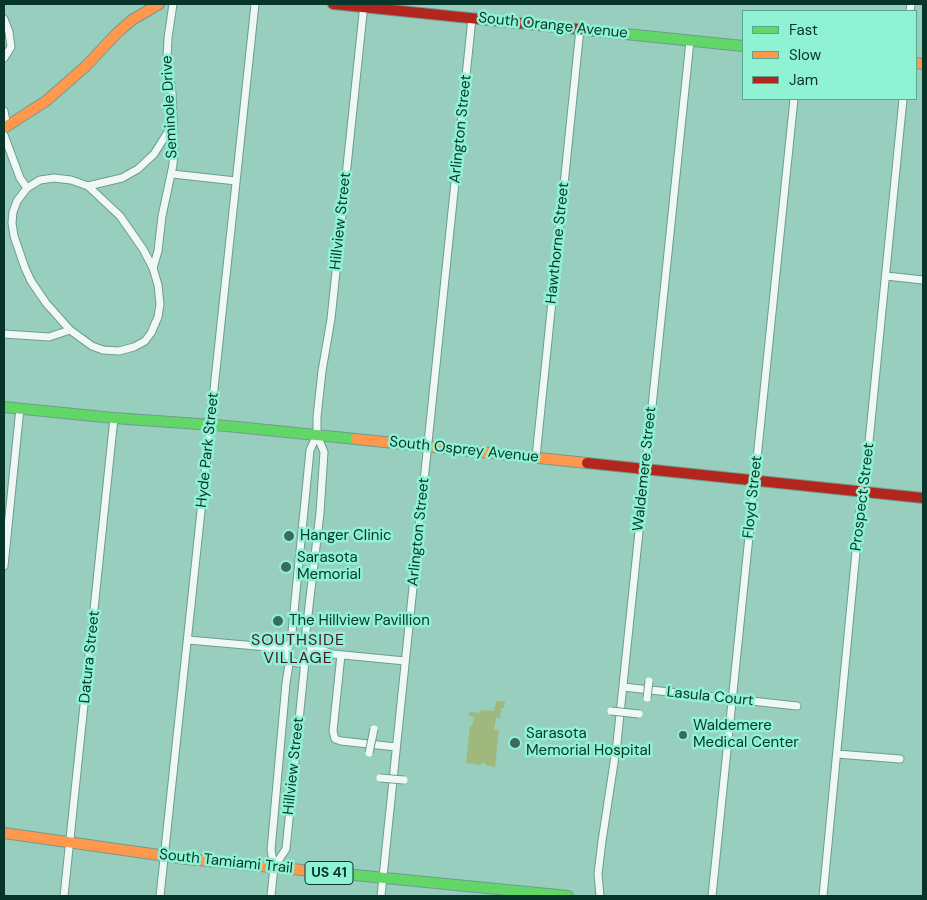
<!DOCTYPE html>
<style>
body{margin:0}
#map{position:relative;width:927px;height:900px;overflow:hidden;background:#98cebe;font-family:"DM Sans",sans-serif}
canvas{display:block}
.frame{position:absolute;inset:0;border:5px solid #07352a;pointer-events:none}
.legend{position:absolute;left:742px;top:10px;width:175px;height:90px;box-sizing:border-box;background:#8ef2d3;border:1px solid #58a68f;margin:0;padding:6px 9px;list-style:none;font-size:15px;color:#07352a}
.legend li{display:flex;align-items:center;gap:10px;height:25px}
.legend b{width:25px;border:1px solid #58a68f}
</style>
<div id="map">
<canvas width="927" height="900"></canvas>
<div class="frame"></div>
<ul class="legend">
<li><b style="height:6px;background:#63d668"></b>Fast</li>
<li><b style="height:6px;background:#ff974d"></b>Slow</li>
<li><b style="height:6px;background:#b3261e"></b>Jam</li>
</ul>
</div>
<script>
const g = document.querySelector('canvas').getContext('2d');
g.lineJoin = 'round';
function paint(path, color) {
  g.fillStyle = color;
  g.fill(path, 'evenodd');
}
function toPath(rows) {
  const path = new Path2D();
  for (const r of rows) {
    if (r.length === 3) {
      path.moveTo(r[0] + r[2], r[1]);
      path.arc(r[0], r[1], r[2], 0, 2 * Math.PI);
      continue;
    }
    path.moveTo(r[0], r[1]);
    for (let i = 2; i < r.length; i += 2) path.lineTo(r[i], r[i + 1]);
  }
  return path;
}
function trace(path, color, width, dash) {
  g.strokeStyle = color;
  g.lineWidth = width;
  g.lineCap = dash ? 'butt' : 'round';
  g.setLineDash(dash || []);
  g.stroke(path);
}
function write(font, color, halo, rows, align = 'center') {
  g.font = font + ' "DM Sans",sans-serif';
  g.lineWidth = 5;
  g.setLineDash([]);
  g.textBaseline = 'middle';
  g.strokeStyle = halo;
  g.fillStyle = color;
  for (const [text, x, y, turn = 0] of rows) {
    g.save();
    g.translate(x, y);
    g.rotate((+turn || 0) * Math.PI / 180);
    g.textAlign = isNaN(turn) ? turn : align;
    if (halo) g.strokeText(text, 0, 0);
    g.fillText(text, 0, 0);
    g.restore();
  }
}
paint(toPath([
 [496,701,505,702,504,708,501,708,500,718,496,718,494,730,499,730,495,767,486,765,485,763,482,763,481,765,466,763,470,726,472,726,474,717,469,716,469,712,480,713,480,710,494,711]
]), '#9eb87d');
const street = toPath([
 [910,11,911,4],
 [4,19,9,32,11,47,4,58],
 [4,111,7,127],
 [4,135,20,178,27,188],
 [172,174,236,181],
 [54,178,71,180,88,186,120,216,143,249,153,268,158,285,160,304,158,317,151,333,145,341,134,347,119,351,103,350,92,346,70,330,46,303,31,281,25,268,14,236,12,223,13,212,17,201,27,188,40,180,54,178],
 [88,186,122,178,138,169,154,154,173,124],
 [153,268,158,251,162,216,173,165,174,145,172,93,167,58,168,38,173,4],
 [886,276,923,280],
 [4,334,49,337,70,330],
 [536,457,580,29],
 [4,566,20,408],
 [299,651,12],
 [188,640,268,647,273,645,289,646],
 [305,640,320,513,324,452,317,435,317,417,322,371,331,319,364,4],
 [291,642,310,450,317,435],
 [310,646,333,654,405,661],
 [268,647,273,651,288,654],
 [341,655,333,731,335,739,341,741,396,747],
 [310,657,332,654],
 [623,687,797,706],
 [837,754,900,759],
 [274,867,286,849,305,661],
 [64,896,114,418],
 [160,896,255,4],
 [271,896,274,867,271,850,286,683,290,658],
 [381,896,472,18],
 [600,896,598,874,602,841,617,743,690,41],
 [712,896,794,99],
 [823,896,860,510,866,472,903,99]
]);
const fast = toPath([
 [596,31,743,46],
 [4,407,114,418,227,426,356,439],
 [334,873,568,896]
]);
const slow = toPath([
 [916,63,923,64],
 [4,128,46,101,86,66,117,33,132,20,159,4],
 [356,439,587,463],
 [4,833,187,859,334,873]
]);
const jam = toPath([
 [333,4,596,31],
 [587,463,923,498]
]);
trace(street, '#6f9c90', 9);
trace(fast, '#6f9c90', 12);
trace(slow, '#6f9c90', 12);
trace(jam, '#6f9c90', 12);
trace(street, '#f0f8f5', 7);
trace(fast, '#63d668', 10);
trace(slow, '#ff974d', 10);
trace(jam, '#b3261e', 10);
const streetBridge = toPath([
 [647,698,649,681],
 [611,711,639,714],
 [369,753,374,729],
 [380,778,404,780]
]);
trace(streetBridge, '#6f9c90', 9, []);
trace(streetBridge, '#f0f8f5', 7);
for (const [x, y, r, color] of [
 [289,536,6,"#3a6b5e"],
 [286,567,6,"#3a6b5e"],
 [278,621,6,"#3a6b5e"],
 [683,735,5,"#3a6b5e"],
 [515,743,6,"#3a6b5e"]
]) {
  const dot = new Path2D();
  dot.arc(x, y, r, 0, 2 * Math.PI);
  g.fillStyle = color;
  g.fill(dot);
  trace(dot, '#8ef2d3', 2);
}
for (const [x, y, w] of [
 [329,873,48]
]) {
  const box = new Path2D();
  box.roundRect(x - w / 2, y - 11.5, w, 23, 4);
  g.fillStyle = '#8ef2d3';
  g.fill(box);
  trace(box, '#07352a', 1);
}
write('bold 14px', '#07352a', null, [
 ["US 41",329,873]
]);
write('15px', '#07352a', '#8ef2d3', [
 ["South Orange Avenue",553,26,6],
 ["Seminole Drive",170,107,-93],
 ["Arlington Street",461,129,-84],
 ["Hillview Street",341,221,-84],
 ["Hawthorne Street",558,243,-84],
 ["Hyde Park Street",208,450,-84],
 ["South Osprey Avenue",464,450,6],
 ["Waldemere Street",645,469,-84],
 ["Floyd Street",753,497,-84],
 ["Prospect Street",863,497,-83],
 ["Arlington Street",419,532,-84],
 ["Datura Street",90,657,-84],
 ["Lasula Court",710,697,6],
 ["Hillview Street",294,766,-84],
 ["South Tamiami Trail",226,862,6]
]);
write('15px', '#07352a', '#8ef2d3', [
 ["Hanger Clinic",300,536],
 ["Sarasota",297,558],
 ["Memorial",297,575],
 ["The Hillview Pavillion",289,621],
 ["Waldemere",693,726],
 ["Medical Center",693,743],
 ["Sarasota",526,734],
 ["Memorial Hospital",526,751]
], 'left');
g.letterSpacing = '1px';
write('16px', '#4f1033', '#8ef2d3', [
 ["SOUTHSIDE",298,641],
 ["VILLAGE",298,659]
]);
g.letterSpacing = '0px';
</script>
